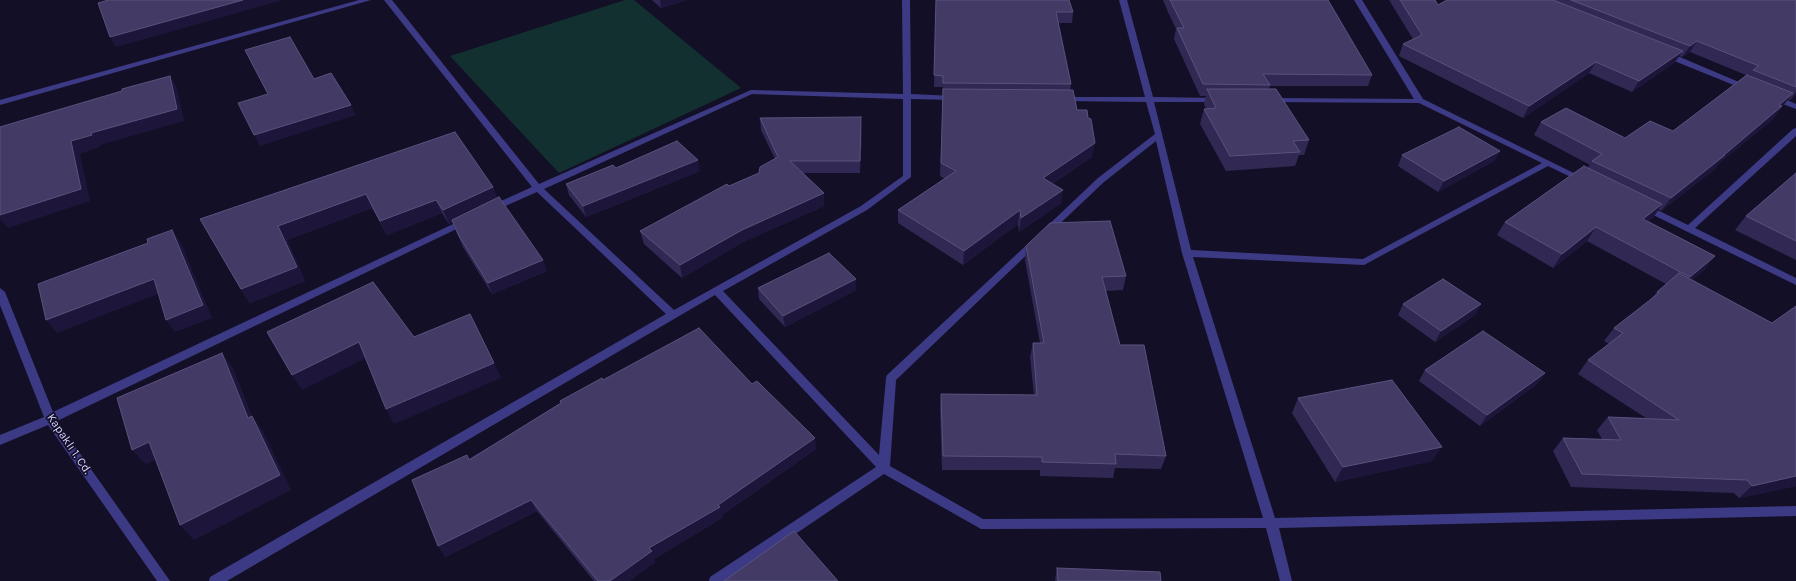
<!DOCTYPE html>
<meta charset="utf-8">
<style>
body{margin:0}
canvas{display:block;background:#130f26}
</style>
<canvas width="1796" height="581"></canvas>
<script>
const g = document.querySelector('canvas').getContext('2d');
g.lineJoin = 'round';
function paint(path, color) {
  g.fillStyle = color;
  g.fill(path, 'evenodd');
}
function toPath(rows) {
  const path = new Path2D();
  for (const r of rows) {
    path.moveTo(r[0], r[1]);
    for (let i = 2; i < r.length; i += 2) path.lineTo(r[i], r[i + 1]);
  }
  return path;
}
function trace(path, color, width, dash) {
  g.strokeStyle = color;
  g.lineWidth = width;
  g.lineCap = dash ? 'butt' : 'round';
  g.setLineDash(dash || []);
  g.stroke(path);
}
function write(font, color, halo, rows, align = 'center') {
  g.font = font + ' Karla,sans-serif';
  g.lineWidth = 3.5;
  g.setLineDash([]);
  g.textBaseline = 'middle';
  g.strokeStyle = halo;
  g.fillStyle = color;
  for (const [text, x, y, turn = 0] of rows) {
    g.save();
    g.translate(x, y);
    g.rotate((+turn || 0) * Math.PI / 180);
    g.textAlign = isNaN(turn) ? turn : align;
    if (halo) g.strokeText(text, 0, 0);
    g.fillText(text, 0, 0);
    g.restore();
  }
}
paint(toPath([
 [625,0,634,0,741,88,559,173,450,56]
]), '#12302f');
paint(toPath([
 [359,0,371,0,0,105,0,100,359,0],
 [384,0,392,0,539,184,751,90,903,94,902,0,910,0,911,94,954,96,958,98,954,100,911,99,911,177,867,210,723,291,879,455,886,378,887,375,1032,240,1038,240,1040,242,1038,244,896,380,890,466,983,519,1263,518,1182,253,1156,141,1104,182,1050,233,1047,234,1042,231,1098,178,1155,134,1146,102,1062,101,1058,99,1062,97,1145,97,1119,0,1127,0,1153,97,1218,98,1222,100,1218,102,1154,102,1191,250,1363,259,1542,163,1419,103,1267,102,1266,100,1270,98,1414,99,1354,0,1362,0,1423,99,1588,180,1584,183,1581,182,1548,166,1364,265,1193,257,1275,518,1796,506,1796,516,1279,528,1292,581,1280,581,1266,528,981,529,884,474,726,581,709,581,710,577,876,467,715,295,227,581,209,581,210,577,666,314,537,192,494,211,488,211,486,209,488,207,532,187,384,0],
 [752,94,903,99,903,176,861,206,674,310,544,189,752,94],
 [1662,52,1668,52,1753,88,1749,90,1746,90,1662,56,1662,52],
 [1772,96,1778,96,1796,104,1796,109,1772,100,1772,96],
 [1796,128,1796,136,1695,228,1796,278,1796,285,1641,209,1639,207,1641,205,1647,205,1688,225,1793,129,1796,128],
 [466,218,471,221,469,223,57,421,170,581,157,581,48,425,0,445,0,435,44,417,0,305,0,288,5,292,53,412,466,218]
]), '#3d3a85');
paint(toPath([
 [652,0,687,0,661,8],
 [936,0,1073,12,1072,23,1058,23,1071,84,1070,90,1092,157,1052,184,1061,203,1019,232,1018,224,963,265,898,223,898,210,945,179,940,176,943,87,934,87],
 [1163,0,1328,0,1372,75,1368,86,1270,86,1269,89,1309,140,1304,155,1299,155,1295,166,1226,171,1200,124,1204,109,1206,109,1204,104,1206,96,1200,96,1174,39,1176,29,1168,12],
 [1389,0,1435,0,1438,5,1447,0,1793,0,1796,1,1796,95,1790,100,1788,99,1773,119,1718,164,1716,168,1661,211,1659,209,1653,218,1648,221,1715,256,1704,270,1692,280,1772,323,1796,306,1796,486,1739,498,1734,493,1571,487,1553,451,1563,438,1602,439,1597,430,1608,417,1646,418,1578,374,1588,360,1609,344,1604,341,1614,328,1650,300,1657,292,1666,284,1587,241,1553,268,1497,235,1505,222,1587,168,1590,165,1534,135,1541,122,1625,138,1673,131,1746,75,1690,52,1682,57,1679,56,1675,62,1632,92,1589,73,1523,118,1399,56,1403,44,1413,39],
 [760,118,862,130,860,173,803,173,824,206,743,242,682,278,644,244,640,231,729,186,759,173,775,159,761,130],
 [455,132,493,187,497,198,547,271,492,294,463,247,452,222,449,224,442,213,387,235,372,208,287,240,305,281,250,303,241,289,200,219],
 [1500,151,1494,161,1438,192,1398,166,1402,155],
 [616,168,700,171,586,217,569,195,566,184],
 [1796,173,1796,260,1735,230,1746,216],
 [1026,246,1126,276,1123,290,1106,291,1120,345,1166,456,1161,469,1115,468,1113,478,1040,476,1040,470,942,470,940,408,941,394,1034,395,1030,357,1033,343,1040,343,1025,260],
 [856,279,856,290,785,327,759,299,758,288],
 [1403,304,1481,304,1475,315,1435,342,1398,315],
 [1425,370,1545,373,1537,384,1480,426,1419,381],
 [603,380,752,384,816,449,722,515,722,518,654,559,655,562,629,581,594,581,537,511,445,557,469,459,561,404,560,401],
 [1298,398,1432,461,1335,482,1292,413],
 [1057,568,1161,581,1055,581]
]), '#312854');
paint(toPath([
 [243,0,283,0,116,47,110,37],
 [660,0,687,0,661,8],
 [1697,41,1690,52,1682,57,1690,46],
 [1683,51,1675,62,1632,92,1639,81],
 [1596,62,1589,73,1523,118,1529,106],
 [170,76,177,88,184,121,100,145,100,147,80,154,90,201,8,228,0,219,0,215,71,141],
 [1796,92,1796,95,1790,100],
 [1793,93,1773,119,1718,164,1716,168,1661,211,1671,198,1724,155],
 [351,105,356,115,260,146,254,135],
 [861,117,862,130,860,173,860,161],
 [1095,143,1092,157,1041,191,1043,178],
 [1500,151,1494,161,1438,192,1444,181],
 [698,160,700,171,586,217,583,206],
 [493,187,498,200,449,224,443,210],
 [1063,190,1061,203,1019,232,1021,218],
 [824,193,824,206,743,242,682,278,680,265,742,230],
 [366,194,372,208,287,240,305,281,250,303,241,289,278,226],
 [436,200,442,213,387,235,380,221],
 [1662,204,1653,218,1633,233,1643,219],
 [1020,210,1018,224,963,265,964,251],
 [1596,227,1587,241,1553,268,1562,254],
 [172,230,181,243,212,318,175,332,166,320],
 [1715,256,1704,270,1679,291,1690,277],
 [543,260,547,271,492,294,488,283],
 [154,279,163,292,57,333,46,320],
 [856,279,856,290,785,327,783,316],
 [1481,304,1475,315,1435,342,1441,331],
 [359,342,368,357,302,390,292,375],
 [222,353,233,368,259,433,248,418],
 [494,363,501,378,394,424,386,409],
 [1545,373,1537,384,1480,426,1487,415],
 [252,416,263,431,291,490,194,540,180,525],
 [815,438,816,449,722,515,722,518,654,559,655,562,629,581,610,581,649,548,718,505],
 [149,442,162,457,146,464,132,450],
 [1442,447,1432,461,1335,482,1343,467],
 [1796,476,1796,486,1739,498,1752,486],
 [531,500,537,511,445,557,438,546]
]), '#1d163a');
const building = toPath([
 [108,0,243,0,110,37,98,3,108,0],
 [936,0,1069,0,1073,12,1056,12,1071,84,943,83,943,76,934,75,936,0],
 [1170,0,1328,0,1372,75,1263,74,1270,85,1203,84,1177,28,1184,28,1170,0],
 [1400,0,1435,0,1438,5,1447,0,1553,0,1683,51,1639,81,1596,62,1529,106,1403,44,1422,35,1400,0],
 [1571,0,1793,0,1796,1,1796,87,1753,70,1759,66,1697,41,1690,46,1571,0],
 [290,37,314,79,331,73,351,105,254,135,238,103,268,94,245,50,290,37],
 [1747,75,1793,93,1779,105,1782,106,1724,155,1725,155,1671,198,1592,161,1602,154,1541,122,1566,108,1625,138,1650,121,1673,131,1747,75],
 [170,76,177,109,91,133,92,135,71,141,81,189,0,215,0,127,122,91,122,89,170,76],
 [943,89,1073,90,1077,110,1087,110,1088,118,1091,119,1095,143,1043,178,1063,190,1021,218,1020,210,964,251,898,210,956,171,941,163,943,89],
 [1207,89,1276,89,1309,140,1293,141,1300,152,1230,156,1204,109,1216,108,1207,89],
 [861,117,860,161,790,161,824,193,742,230,680,265,640,231,727,184,729,186,759,173,760,167,778,157,760,118,861,117],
 [1459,127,1500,151,1444,181,1402,155,1459,127],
 [455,132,493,187,443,210,436,200,380,221,366,194,278,226,297,267,241,289,200,219,455,132],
 [677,141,698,160,583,206,566,184,613,165,616,168,677,141],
 [1584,166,1662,204,1643,219,1715,256,1690,277,1596,227,1562,254,1505,222,1584,166],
 [1796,173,1796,241,1746,216,1796,173],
 [499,197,543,260,488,283,459,236,452,220,499,197],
 [1110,221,1126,276,1102,277,1120,345,1144,345,1166,456,1115,454,1116,464,1042,462,1042,457,943,456,941,394,1037,395,1033,343,1044,343,1026,246,1050,223,1110,221],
 [172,230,203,305,166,320,154,279,46,320,38,284,148,243,147,239,172,230],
 [829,253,856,279,783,316,758,288,829,253],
 [1679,273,1772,323,1796,306,1796,476,1752,486,1747,480,1582,474,1563,438,1621,440,1608,417,1679,420,1588,360,1623,333,1614,328,1659,293,1657,292,1679,273],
 [1443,279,1481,304,1441,331,1403,304,1443,279],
 [373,282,414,337,470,314,494,363,386,409,359,342,292,375,267,332,373,282],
 [699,328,752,384,757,381,815,438,718,505,720,507,649,548,652,551,610,581,598,581,531,500,438,546,412,480,467,455,469,460,561,403,560,401,602,378,603,380,699,328],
 [1483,331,1545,373,1487,415,1425,370,1483,331],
 [222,353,248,418,252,416,280,475,180,525,149,442,132,450,117,398,222,353],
 [1392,380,1442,447,1343,467,1298,398,1392,380],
 [794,531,838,581,724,581,794,531],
 [1057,568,1160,572,1161,581,1058,581,1057,568]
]);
paint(building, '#433a66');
trace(building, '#5a527e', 1);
write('12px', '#d9d4ff', '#130f26', [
 ["Kapaklı 1. Cd.",69,444,56]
]);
</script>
